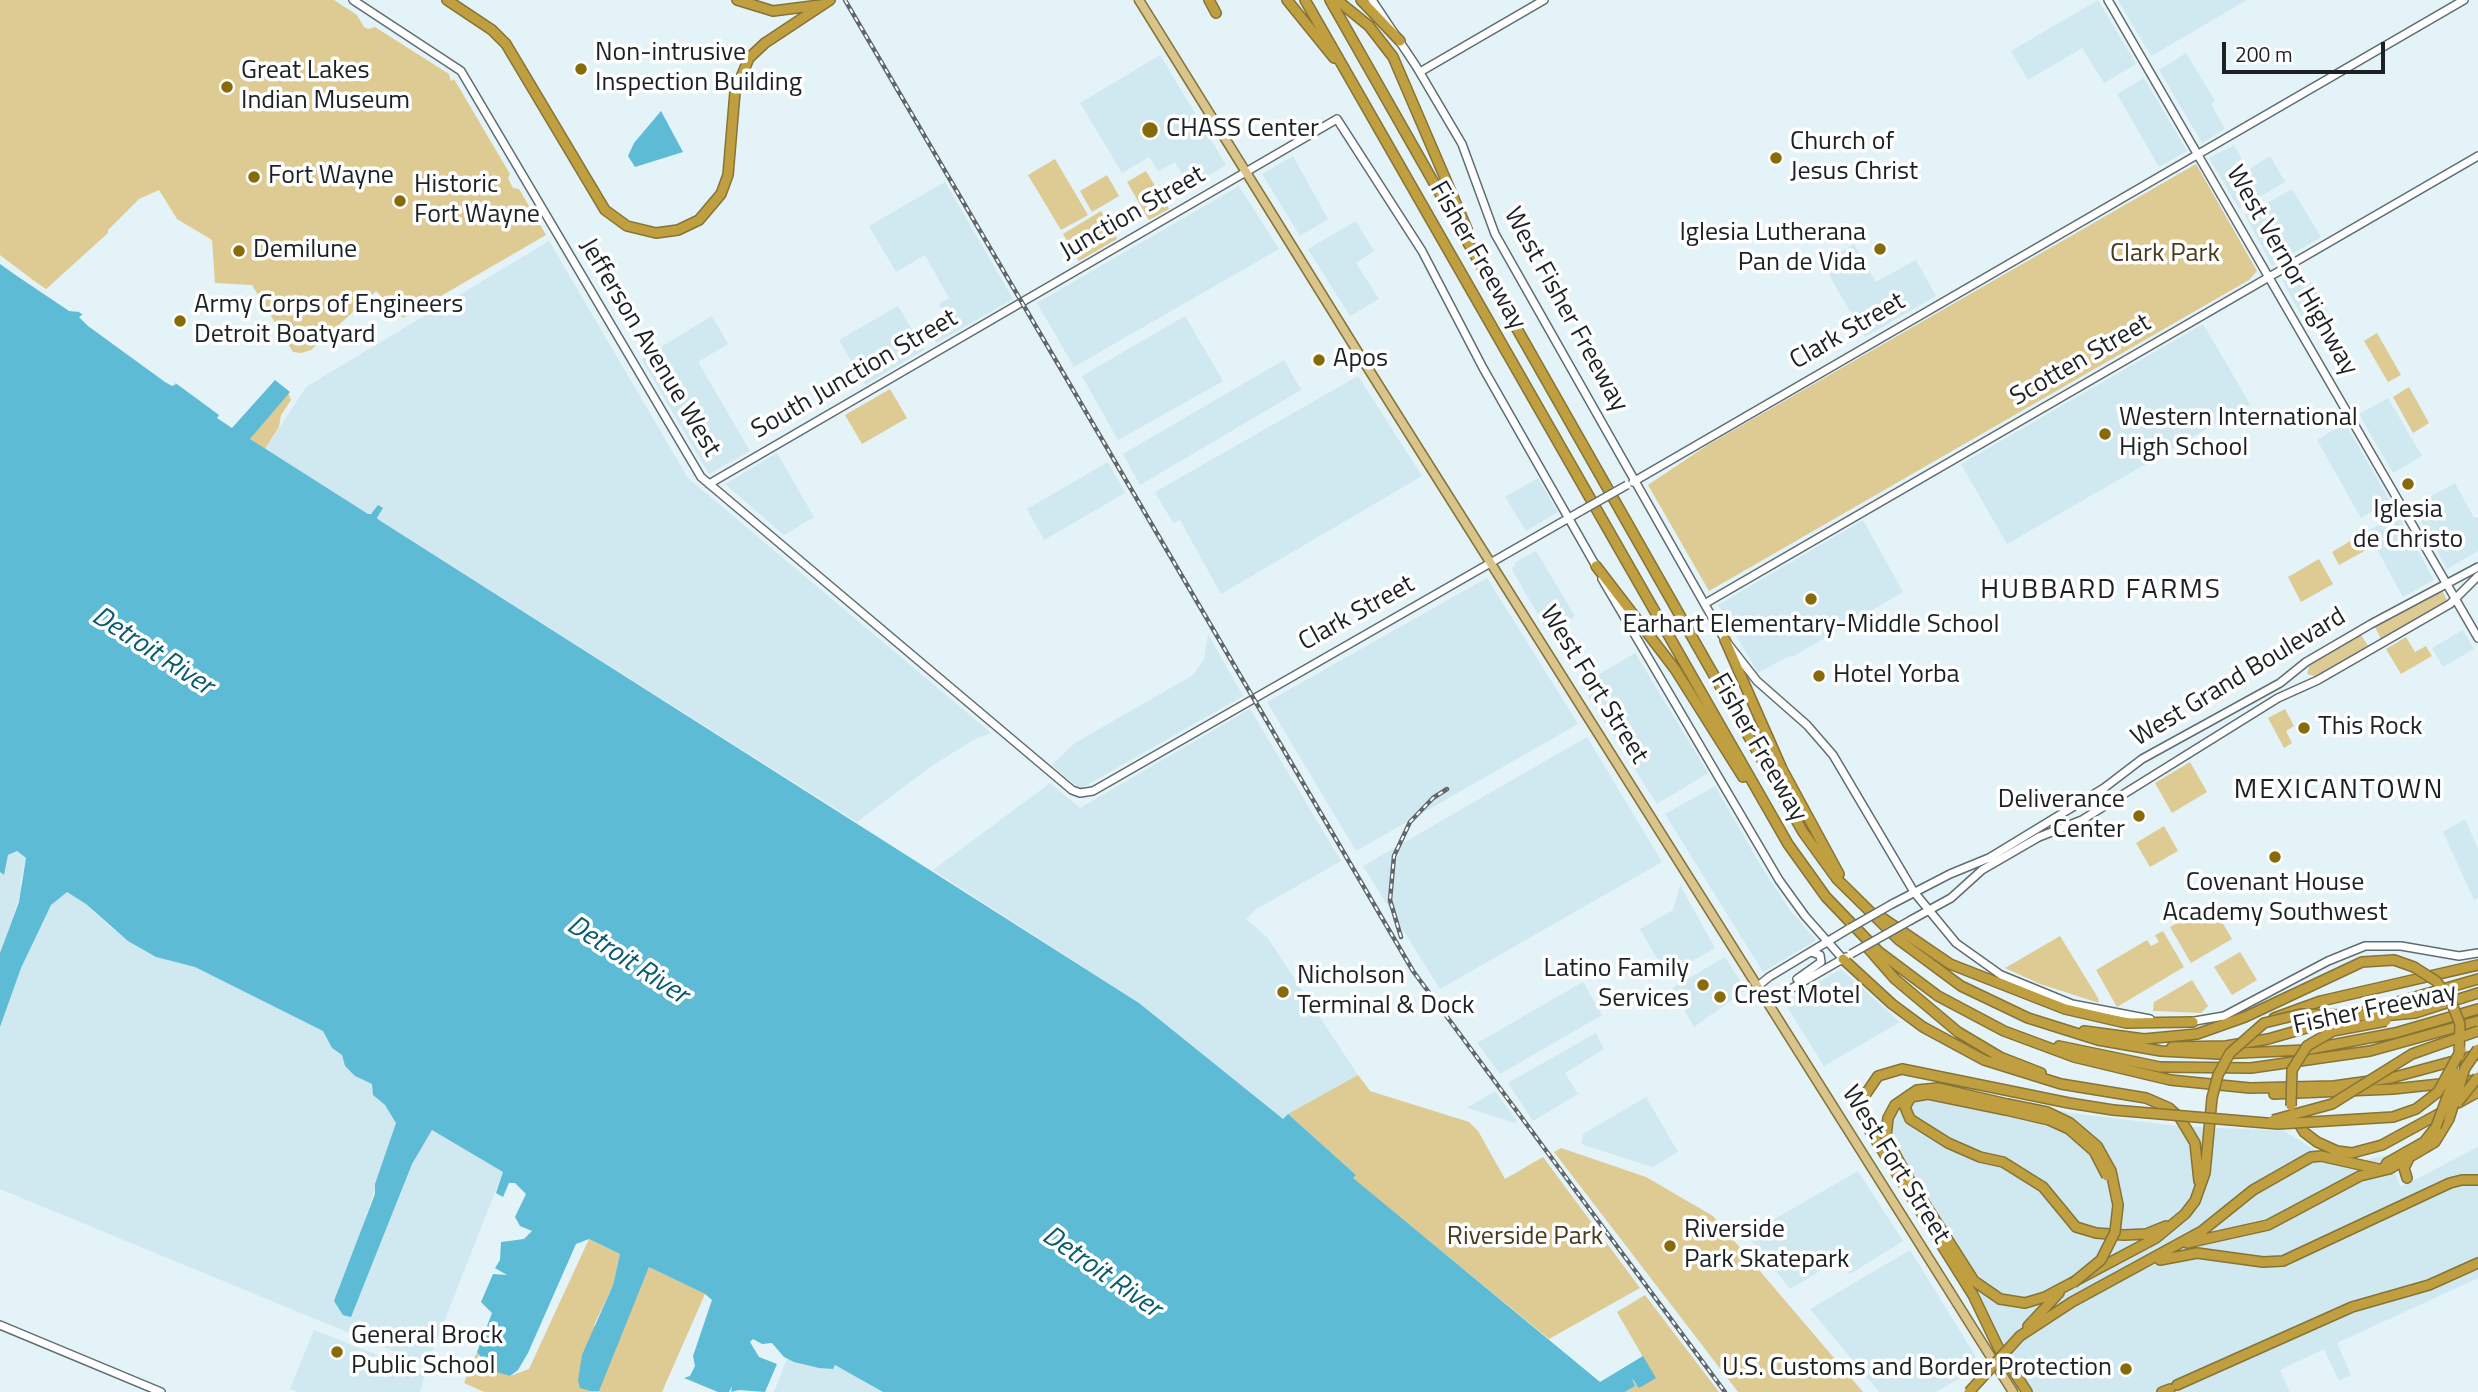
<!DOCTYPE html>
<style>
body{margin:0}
#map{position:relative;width:2478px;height:1392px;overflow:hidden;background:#e4f3f8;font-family:"Titillium Web",sans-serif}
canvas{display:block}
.scale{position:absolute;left:2222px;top:42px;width:163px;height:32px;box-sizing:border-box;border:4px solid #1c2224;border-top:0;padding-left:9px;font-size:21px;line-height:24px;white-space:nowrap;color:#1c2224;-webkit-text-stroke:5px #fff;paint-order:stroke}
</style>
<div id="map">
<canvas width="2478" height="1392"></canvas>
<div class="scale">200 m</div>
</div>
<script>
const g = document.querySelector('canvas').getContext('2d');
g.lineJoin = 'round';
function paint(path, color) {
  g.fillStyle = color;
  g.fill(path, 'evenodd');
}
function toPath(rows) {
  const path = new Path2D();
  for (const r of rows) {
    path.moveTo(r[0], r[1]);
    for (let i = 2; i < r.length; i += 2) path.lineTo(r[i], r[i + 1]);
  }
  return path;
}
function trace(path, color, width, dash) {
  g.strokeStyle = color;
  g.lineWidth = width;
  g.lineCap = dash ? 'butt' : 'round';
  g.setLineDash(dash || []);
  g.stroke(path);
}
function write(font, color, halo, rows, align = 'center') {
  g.font = font + ' "Titillium Web",sans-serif';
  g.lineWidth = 7;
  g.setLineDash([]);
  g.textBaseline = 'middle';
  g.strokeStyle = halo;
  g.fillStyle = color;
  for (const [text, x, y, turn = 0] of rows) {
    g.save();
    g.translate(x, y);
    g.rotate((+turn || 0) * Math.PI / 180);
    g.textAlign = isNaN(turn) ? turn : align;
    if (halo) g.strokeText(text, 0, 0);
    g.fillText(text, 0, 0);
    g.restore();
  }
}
paint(toPath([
 [2098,0,2136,64,2104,83,2082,48,2028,80,2011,51],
 [2118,0,2247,0,2151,56],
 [2186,53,2215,101,2211,104,2225,129,2202,143,2159,70],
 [1160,55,1226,165,1190,187,1175,162,1158,171,1149,157,1122,173,1080,103],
 [2144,78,2187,151,2159,167,2117,94],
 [2234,145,2248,170,2270,156,2285,182,2239,209,2209,158],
 [1293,156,1328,219,1300,236,1262,174],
 [945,182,1013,299,936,343,929,330,947,319,939,304,949,298,925,255,896,272,869,226],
 [1239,186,1279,249,1074,367,1037,303],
 [2292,189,2321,237,2272,266,2245,215],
 [1356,221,1374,251,1356,263,1379,299,1350,316,1308,249],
 [549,241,688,478,991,733,975,739,933,765,857,822,379,520,377,518,383,508,368,514,265,450,306,387],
 [1854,244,1876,282,1916,260,1936,296,1865,337,1822,263],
 [2297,271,2305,285,2311,282,2328,312,2306,324,2282,280],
 [898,306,924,350,865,385,839,340],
 [712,316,728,344,698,362,750,451,709,474,641,359],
 [1185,316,1223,381,1118,440,1082,376],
 [2203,324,2250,404,2007,544,1961,464],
 [1284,360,1301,390,1140,485,1123,454],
 [1358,376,1422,476,1221,594,1180,520,1173,523,1155,492],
 [2388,398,2422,456,2393,473,2359,414],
 [2345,423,2390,501,2361,518,2317,440],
 [777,453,814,517,784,535,725,484],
 [1108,462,1125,493,1044,540,1027,509],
 [1538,478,1558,512,1526,531,1505,497],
 [2455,483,2474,518,2478,517,2478,551,2447,569,2413,506],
 [2398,514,2434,580,2403,597,2367,531],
 [1863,520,1903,592,1794,656,1787,657,1758,673,1718,605],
 [1536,551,1575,616,1548,632,1512,570,1516,562],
 [1487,578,1578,724,1356,851,1267,702],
 [2463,630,2474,649,2443,667,2432,648],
 [1208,634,1243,696,1080,789,1052,765,1075,743,1193,675,1204,659],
 [1635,653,1708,773,1657,804,1581,685],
 [1250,709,1341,861,1255,910,1246,919,1267,937,1358,1075,1283,1120,1139,1003,933,870,1050,783,1080,808],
 [1587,737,1662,862,1440,989,1363,866],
 [1715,786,1761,866,1789,909,1816,940,1763,972,1665,814],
 [2465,819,2478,849,2478,898,2474,900,2443,832],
 [17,851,26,858,20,885,23,888,0,953,0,872,3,875,8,855],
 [1680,885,1715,948,1667,976,1640,929,1673,910],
 [67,892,86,904,110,927,156,957,195,967,323,1031,332,1048,342,1055,345,1066,355,1076,372,1084,373,1095,385,1105,396,1123,353,1257,432,1130,503,1172,427,1365,0,1189,0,1027,21,968,51,904],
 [1725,957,1746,990,1694,1027,1672,988],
 [1841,969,1900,1022,1824,1066,1784,1002],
 [1583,982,1602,1015,1500,1074,1477,1043],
 [1596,1033,1604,1049,1565,1073,1578,1094,1533,1121,1508,1083],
 [1934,1083,2071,1113,2178,1126,2284,1131,2320,1153,2361,1161,2387,1155,2401,1187,2478,1147,2478,1278,2337,1343,2351,1375,2339,1381,2324,1349,2280,1370,2290,1392,2022,1392,1978,1299,1884,1146,1883,1121,1890,1104,1906,1089],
 [1495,1091,1517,1121,1515,1123,1467,1108],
 [1646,1097,1678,1152,1652,1167,1581,1144,1583,1134],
 [1858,1171,1903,1241,1850,1274,1840,1259,1790,1289,1747,1235],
 [1910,1250,1976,1357,1957,1368,1962,1377,1936,1392,1879,1392,1810,1309],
 [314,1330,425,1374,420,1392,299,1392,290,1389],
 [787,1359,819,1368,835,1365,883,1392,774,1392]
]), '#d0e8f0');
paint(toPath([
 [0,0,334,0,357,15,364,27,368,29,375,27,449,74,451,81,454,79,510,174,508,178,513,188,519,189,546,235,403,318,376,291,311,350,301,353,293,352,252,285,215,283,212,240,177,219,159,190,139,199,108,230,108,233,44,291,0,259],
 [1055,159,1088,215,1061,230,1028,175],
 [2196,164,2257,271,2249,280,1709,591,1648,485,1706,446],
 [1146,171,1169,209,1149,220,1127,182],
 [1107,175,1119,196,1092,212,1080,191],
 [1101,211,1117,239,1079,261,1063,234],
 [2377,333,2401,375,2388,382,2364,341],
 [2409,387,2429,423,2413,433,2393,397],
 [286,388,291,400,281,415,279,427,265,449,250,439],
 [890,389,907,418,862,444,845,415],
 [2362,534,2370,548,2339,565,2332,552],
 [2319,559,2333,584,2301,602,2288,577],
 [2441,589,2448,602,2381,639,2375,627],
 [2361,635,2369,647,2317,677,2307,674,2310,664],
 [2406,637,2415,652,2426,646,2432,656,2401,674,2386,649],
 [2285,709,2294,726,2286,731,2292,743,2284,748,2268,718],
 [2190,762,2207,792,2172,813,2155,783],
 [2164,826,2178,851,2150,867,2136,843],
 [2211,903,2232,939,2191,963,2170,927],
 [2163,931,2184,967,2117,1007,2096,970,2147,940,2151,946,2159,942,2155,935],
 [2060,936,2098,998,2099,1003,2040,984,2005,968],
 [2240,952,2257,980,2232,995,2214,967],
 [2192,980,2208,1006,2201,1013,2153,1011,2154,1002],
 [1358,1075,1370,1091,1469,1122,1478,1131,1505,1179,1543,1157,1640,1288,1549,1339,1352,1178,1356,1175,1288,1114],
 [1561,1148,1646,1177,1713,1216,1863,1392,1738,1392,1554,1152],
 [589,1239,620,1254,613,1285,594,1325,612,1356,649,1267,705,1294,662,1392,484,1392,464,1383,477,1352,479,1357,510,1376,529,1369],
 [1645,1295,1719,1392,1625,1392,1635,1386,1633,1377,1655,1378,1617,1312]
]), '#deca93');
paint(toPath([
 [661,111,683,152,635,167,628,156,634,143],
 [0,259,79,312,219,415,217,418,232,428,275,380,290,392,250,439,368,514,371,514,378,505,383,508,377,518,379,520,1139,1003,1283,1119,1288,1114,1356,1175,1353,1178,1600,1382,1643,1356,1656,1378,1639,1388,1632,1378,1635,1386,1625,1392,883,1392,835,1365,833,1369,819,1368,794,1362,784,1357,772,1343,762,1344,753,1339,750,1342,759,1357,777,1364,765,1392,739,1390,731,1392,732,1386,729,1392,718,1392,684,1378,690,1376,695,1366,693,1356,712,1300,705,1294,649,1267,599,1391,591,1391,580,1388,578,1380,582,1355,613,1285,620,1254,589,1239,576,1244,528,1353,518,1370,510,1376,490,1370,477,1352,492,1313,481,1302,493,1274,507,1275,495,1268,500,1260,501,1242,524,1239,532,1231,520,1226,515,1217,526,1194,515,1183,509,1183,503,1197,496,1193,503,1172,432,1130,412,1164,351,1317,343,1315,334,1301,375,1194,375,1184,396,1123,385,1105,373,1095,372,1084,355,1076,345,1066,342,1055,332,1048,323,1031,195,967,156,957,128,941,86,904,67,892,51,905,21,968,0,1027,0,953,19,902,26,858,17,851,8,855,4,875,0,872]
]), '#5dbbd6');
paint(toPath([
 [0,255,33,280,79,312,69,311,14,274,0,264],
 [83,314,167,373,176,384,172,386,165,382,88,326,79,317]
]), '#e4f3f8');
const secondary = toPath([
 [353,0,461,71,701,477,1072,790,1080,793,1093,791,1581,511],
 [1372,0,1416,66,1462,144,1495,234,1725,640,1757,681,1807,725,1833,755,1914,892,1956,943,2001,975,2072,1004,2150,1019],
 [2108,0,2478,638],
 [1420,72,1544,0],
 [1633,482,2464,0],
 [709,484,1337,119,1422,251,1483,368,1597,568],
 [1602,579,1779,880,1805,916,1843,959],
 [1706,603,2478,156],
 [1892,904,1950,874,1989,858,2104,788,2142,759,2280,683,2306,662,2371,624,2478,567],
 [1911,920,1951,898,1982,870,2039,837,2082,820,2278,698,2318,680,2450,604,2478,576],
 [1797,979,1821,962,1820,955,1811,952],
 [1758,986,1769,977,1850,928],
 [1768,1002,1846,957],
 [2189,1022,2224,1016,2328,961,2365,946,2401,946,2459,956,2478,953],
 [0,1325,161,1392]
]);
const primary = toPath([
 [1139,0,1364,362,2013,1392]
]);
const highway = toPath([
 [447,0,492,30,506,44,605,210,627,226,656,233,678,230,699,220,721,194,728,175,735,92,749,58,765,43,830,0],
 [737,0,773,11,820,5],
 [1209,0,1216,13],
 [1287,0,1334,58],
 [1305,0,1788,844,1826,897,1878,951,1938,996,2004,1031,2074,1057,2170,1080,2250,1088,2334,1086,2391,1078,2476,1055],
 [1330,0,1803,832,1837,879,1899,940,1961,986,2028,1018,2098,1040,2161,1051,2218,1054,2305,1050,2395,1033,2478,1009],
 [1337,0,1369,26,1393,57,1467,229],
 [1361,0,1400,41],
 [1596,566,1675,669,1743,777],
 [1725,640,1782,769,1839,874],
 [1881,917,1950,964,2065,1009,2126,1023,2193,1022],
 [1867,947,1895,979,1958,1032,2000,1057,2041,1073],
 [1843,959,1892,1004,1923,1027,1984,1060,2061,1084,2146,1098,2169,1108,2180,1118,2195,1143,2199,1181],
 [2415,1013,2478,993],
 [2274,1018,2321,1001,2478,965],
 [2084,1031,2144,1039,2197,1034,2245,1017,2362,962,2394,960,2414,967],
 [2059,1046,2160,1067,2251,1068,2370,1051,2478,1021],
 [2172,1047,2226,1046,2268,1039,2478,979],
 [2274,1094,2393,1089,2478,1080],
 [2458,1103,2478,1092],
 [2007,1104,1938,1088,1917,1090,1895,1105,1888,1118,1886,1137,1907,1176,1974,1281,2000,1299,2025,1303,2045,1297,2156,1238,2185,1214,2195,1201,2205,1173,2212,1098],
 [2006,1110,1928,1094,1911,1097,1905,1107,1910,1119,1948,1143,1980,1157,2003,1162,2043,1187,2076,1227,2096,1233,2124,1235,2146,1234,2166,1226],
 [2295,1117,2304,1132,2317,1142,2337,1151,2352,1153,2382,1145,2446,1110],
 [2383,1170,2387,1163,2424,1142,2436,1127],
 [2407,1178,2404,1168,2409,1158],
 [2187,1243,2268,1225,2360,1176,2389,1169,2435,1142,2449,1119],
 [2160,1260,2197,1253,2263,1262,2283,1261,2450,1183,2462,1180,2478,1180],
 [2028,1326,2059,1293],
 [2020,1336,2072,1302,2202,1231,2253,1190,2311,1157,2321,1156,2383,1170],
 [2177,1385,2352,1307,2429,1285,2478,1263],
 [2027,1392,1998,1347,1973,1295,1867,1126,1862,1112,1863,1098,1878,1076,1902,1069,2069,1103,2113,1110],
 [2162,1392,2170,1389]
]);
trace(secondary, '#5f6d71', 10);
trace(primary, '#867336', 11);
trace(highway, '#867336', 12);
trace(secondary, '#fff', 7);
trace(primary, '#d9c58c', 8);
trace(highway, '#bf9f40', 9);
const rail = toPath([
 [845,0,1413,971,1725,1392],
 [1401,937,1390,900,1394,856,1410,822,1433,798,1447,789]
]);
trace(rail, '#5e676a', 4.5);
trace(rail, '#fff', 2, [5]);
const secondaryBridge = toPath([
 [1581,511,1627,485],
 [1850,928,1892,904],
 [1851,954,1911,920]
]);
const highwayBridge = toPath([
 [2414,967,2436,981,2450,999,2460,1024,2459,1056],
 [2212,1098,2218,1075,2230,1053,2264,1023,2301,1014,2382,1016,2415,1013],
 [2458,1102,2478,1077],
 [2007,1104,2047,1112,2070,1123,2097,1146,2111,1171,2118,1205,2115,1232,2101,1260,2073,1283],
 [2291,1106,2292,1070,2307,1046,2333,1031,2386,1021],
 [2006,1110,2049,1120,2069,1129,2094,1151,2107,1176],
 [2113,1110,2278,1124,2393,1117,2416,1109,2438,1092,2461,1050],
 [2449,1119,2465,1068,2478,1049],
 [2273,1120,2332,1104,2412,1054,2478,1031],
 [2436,1127,2456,1073],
 [1969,1392,2020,1336]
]);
trace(secondaryBridge, '#5f6d71', 10, []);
trace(highwayBridge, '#867336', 12, []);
trace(secondaryBridge, '#fff', 7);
trace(highwayBridge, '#bf9f40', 9);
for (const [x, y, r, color] of [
 [581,69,7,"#876b08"],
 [227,87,7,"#876b08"],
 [1150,130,9,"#876b08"],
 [1776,158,7,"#876b08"],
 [254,177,7,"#876b08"],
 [400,201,7,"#876b08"],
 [1880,249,7,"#876b08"],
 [239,251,7,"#876b08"],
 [180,321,7,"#876b08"],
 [1319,360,7,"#876b08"],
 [2105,434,7,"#876b08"],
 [2408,484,7,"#876b08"],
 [1811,599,7,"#876b08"],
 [1819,676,7,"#876b08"],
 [2304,728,7,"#876b08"],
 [2139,816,7,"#876b08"],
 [2275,857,7,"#876b08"],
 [1703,985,7,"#876b08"],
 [1283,992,7,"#876b08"],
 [1720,997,7,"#876b08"],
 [1670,1246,7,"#876b08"],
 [337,1352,7,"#876b08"],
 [2126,1369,7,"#876b08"]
]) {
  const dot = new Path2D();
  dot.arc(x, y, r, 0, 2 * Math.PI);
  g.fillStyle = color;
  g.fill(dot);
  trace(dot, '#fff', 2.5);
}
write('26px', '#1c2224', '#fff', [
 ["Non-intrusive",595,54],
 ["Inspection Building",595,84],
 ["Great Lakes",241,72],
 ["Indian Museum",241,102],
 ["CHASS Center",1166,130],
 ["Church of",1790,143],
 ["Jesus Christ",1790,173],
 ["Fort Wayne",268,177],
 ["Historic",414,186],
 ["Fort Wayne",414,216],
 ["Iglesia Lutherana",1866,234,"right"],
 ["Pan de Vida",1866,264,"right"],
 ["Demilune",253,251],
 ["Army Corps of Engineers",194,306],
 ["Detroit Boatyard",194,336],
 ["Apos",1333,360],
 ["Western International",2119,419],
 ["High School",2119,449],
 ["Iglesia",2408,511,"center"],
 ["de Christo",2408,541,"center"],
 ["Earhart Elementary-Middle School",1811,626,"center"],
 ["Hotel Yorba",1833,676],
 ["This Rock",2318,728],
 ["Deliverance",2125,801,"right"],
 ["Center",2125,831,"right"],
 ["Covenant House",2275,884,"center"],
 ["Academy Southwest",2275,914,"center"],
 ["Latino Family",1689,970,"right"],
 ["Services",1689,1000,"right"],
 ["Nicholson",1297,977],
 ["Terminal & Dock",1297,1007],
 ["Crest Motel",1734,997],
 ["Riverside",1684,1231],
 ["Park Skatepark",1684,1261],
 ["General Brock",351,1337],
 ["Public School",351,1367],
 ["U.S. Customs and Border Protection",2112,1369,"right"]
], 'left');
write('26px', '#1c2224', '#fff', [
 ["Junction Street",1133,214,-30],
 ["Fisher Freeway",1477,256,60],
 ["West Vernor Highway",2291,271,60],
 ["West Fisher Freeway",1565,310,61],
 ["Clark Street",1848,332,-30],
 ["Jefferson Avenue West",649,348,59],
 ["Scotten Street",2081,361,-30],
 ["South Junction Street",855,375,-30],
 ["Clark Street",1357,614,-29],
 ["West Grand Boulevard",2239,678,-31],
 ["West Fort Street",1593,685,58],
 ["Fisher Freeway",1758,748,60],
 ["Fisher Freeway",2375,1010,-12],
 ["West Fort Street",1895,1165,58]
]);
write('26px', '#473b1b', '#fff', [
 ["Clark Park",2165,255],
 ["Riverside Park",1525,1238]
]);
g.letterSpacing = '2px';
write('28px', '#1c2224', '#fff', [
 ["HUBBARD FARMS",2101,591],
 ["MEXICANTOWN",2339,791]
]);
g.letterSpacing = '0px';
write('italic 28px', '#095b6e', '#fff', [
 ["Detroit River",152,652,33],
 ["Detroit River",627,961,33],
 ["Detroit River",1101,1273,35]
]);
</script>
